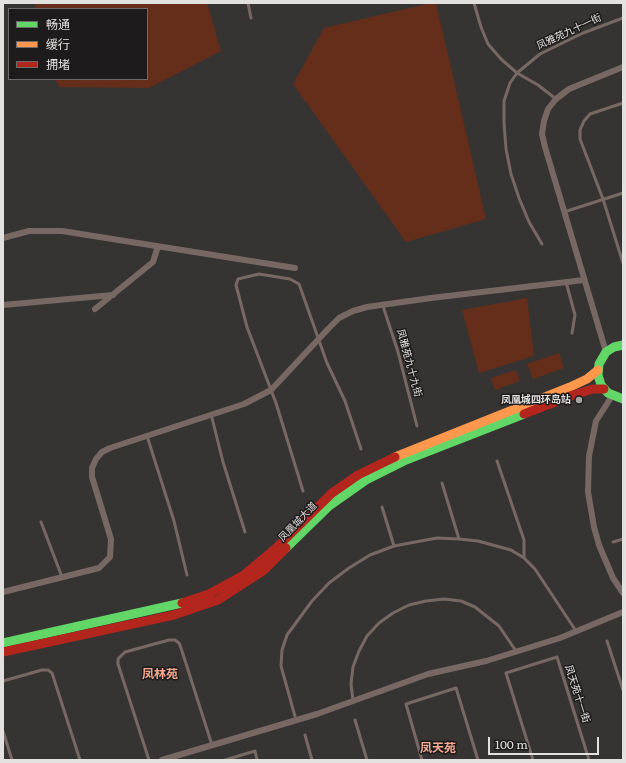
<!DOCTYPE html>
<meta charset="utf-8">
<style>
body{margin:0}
#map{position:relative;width:626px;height:763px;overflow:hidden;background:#363433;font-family:Literata,"Noto Sans SC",serif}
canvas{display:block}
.frame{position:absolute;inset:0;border:4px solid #e3e1e0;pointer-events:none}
.legend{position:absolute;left:8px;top:8px;width:140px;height:72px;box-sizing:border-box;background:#1d1b1b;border:1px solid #6c6a6a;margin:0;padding:5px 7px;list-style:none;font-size:12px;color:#e3e1e0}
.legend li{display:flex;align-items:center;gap:8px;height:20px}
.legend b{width:20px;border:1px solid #6c6a6a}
.scale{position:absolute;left:488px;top:737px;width:111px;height:18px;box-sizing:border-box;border:2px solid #e3e1e0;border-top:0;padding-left:5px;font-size:12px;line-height:14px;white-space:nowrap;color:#e3e1e0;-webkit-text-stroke:3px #1d1b1b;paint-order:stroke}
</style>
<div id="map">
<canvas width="626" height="763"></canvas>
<div class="frame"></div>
<ul class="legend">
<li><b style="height:5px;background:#63d668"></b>畅通</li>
<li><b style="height:5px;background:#ff974d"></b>缓行</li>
<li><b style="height:5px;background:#b3261e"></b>拥堵</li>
</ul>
<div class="scale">100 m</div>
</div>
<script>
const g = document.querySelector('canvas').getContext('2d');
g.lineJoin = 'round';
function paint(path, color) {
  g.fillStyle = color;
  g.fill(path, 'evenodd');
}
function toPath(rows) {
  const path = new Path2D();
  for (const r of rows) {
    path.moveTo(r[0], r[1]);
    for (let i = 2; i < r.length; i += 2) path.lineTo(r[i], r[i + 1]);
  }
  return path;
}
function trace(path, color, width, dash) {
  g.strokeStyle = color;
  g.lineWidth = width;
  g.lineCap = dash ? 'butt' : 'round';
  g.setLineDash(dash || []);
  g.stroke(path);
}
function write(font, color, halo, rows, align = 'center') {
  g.font = font + ' Literata,"Noto Sans SC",serif';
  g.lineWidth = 3;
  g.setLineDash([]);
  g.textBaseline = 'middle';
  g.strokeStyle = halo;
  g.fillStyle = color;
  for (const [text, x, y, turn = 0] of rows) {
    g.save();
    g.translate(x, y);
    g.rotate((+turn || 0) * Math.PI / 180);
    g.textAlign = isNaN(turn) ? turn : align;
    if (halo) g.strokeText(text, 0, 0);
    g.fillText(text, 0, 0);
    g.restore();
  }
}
paint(toPath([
 [36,3,207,3,221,51,149,88,59,87,55,79,147,79,147,9,34,9],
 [431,3,436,3,486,219,406,242,293,84,324,28],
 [527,298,534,356,479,373,462,310],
 [559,353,564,368,533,379,527,364],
 [516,370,520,381,495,390,491,378]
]), '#642e1b');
trace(toPath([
 [248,3,251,18],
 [474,3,481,27,488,44,501,59,517,73,538,85,556,99],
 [623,103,590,114,584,121,580,130,580,139,603,199,623,263],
 [564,212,623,193],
 [542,244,529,222,519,198,511,174,506,149,504,123,504,101,510,83,517,73,540,54,583,33,623,18],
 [566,282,575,315,572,333],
 [383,306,398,352,417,426],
 [211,414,223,462,245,532],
 [147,436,174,521,187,575],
 [497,461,524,540,524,558],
 [442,483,459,539],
 [303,491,276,403,247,327,236,285,238,279,259,274,290,279,299,284,327,363,345,401,361,449],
 [382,507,394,546],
 [41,522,62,577],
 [613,542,623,539],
 [607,641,623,690],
 [3,681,42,670,48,670,52,673,80,760],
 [353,701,351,684,353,667,359,651,367,636,379,623,393,613,409,605,426,601,444,599,461,601,475,607,499,626,516,651],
 [296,720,281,666,282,650,287,635,312,601,329,583,349,568,370,555,394,546,437,538,459,539,478,541,511,550,524,558,535,569,576,631],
 [355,720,367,760],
 [3,731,12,760],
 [305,735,312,760],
 [149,760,118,664,118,659,125,652,169,640,175,640,179,643,181,648,212,745],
 [225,760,255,751,257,760],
 [422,760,406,704,456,688,478,760],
 [533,760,506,673,557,657,589,760]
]), '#776863', 3);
trace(toPath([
 [3,238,29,231,62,231,295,268],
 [3,305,113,295],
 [95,309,153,262,158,246],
 [606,352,545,147,542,134,544,121,548,109,556,99,569,89,623,67],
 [612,396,596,421,589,456,588,492,594,527,599,545,613,578,623,593],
 [3,592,99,568,110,557,111,539,92,477,92,468,96,459,102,452,110,448,244,404,271,390,328,329,339,318,353,311,367,307,431,298,584,280],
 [162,760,317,714,428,674,486,661,560,638,623,612]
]), '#776863', 6);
trace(toPath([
 [623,345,614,347,606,352,599,364,598,375,601,385,608,393,623,399],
 [286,548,329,506,366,480,406,460,524,414],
 [3,643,182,603]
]), '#63d668', 9);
trace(toPath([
 [395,457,570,387,587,379,598,370]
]), '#ff974d', 9);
trace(toPath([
 [524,414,573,395,593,389,604,389],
 [182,603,209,594,244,575,276,548,332,493,358,475,395,457],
 [3,652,174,615,218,600,263,571,286,548]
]), '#b3261e', 9);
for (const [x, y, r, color] of [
 [579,400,4,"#a6a4a3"]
]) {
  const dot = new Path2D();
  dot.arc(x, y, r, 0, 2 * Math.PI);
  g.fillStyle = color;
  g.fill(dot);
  trace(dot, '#1d1b1b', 1.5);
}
write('10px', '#e3e1e0', '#1d1b1b', [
 ["凤雅苑九十一街",569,32,-25],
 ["凤雅苑九十九街",409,363,75],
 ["凤凰城大道",298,522,-46],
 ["凤天苑十一街",577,694,72]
]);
write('bold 10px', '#e3e1e0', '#1d1b1b', [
 ["凤凰城四环岛站",571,400]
], 'right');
write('bold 12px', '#f9aa90', '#1d1b1b', [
 ["凤林苑",160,674],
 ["凤天苑",438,748]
]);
</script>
